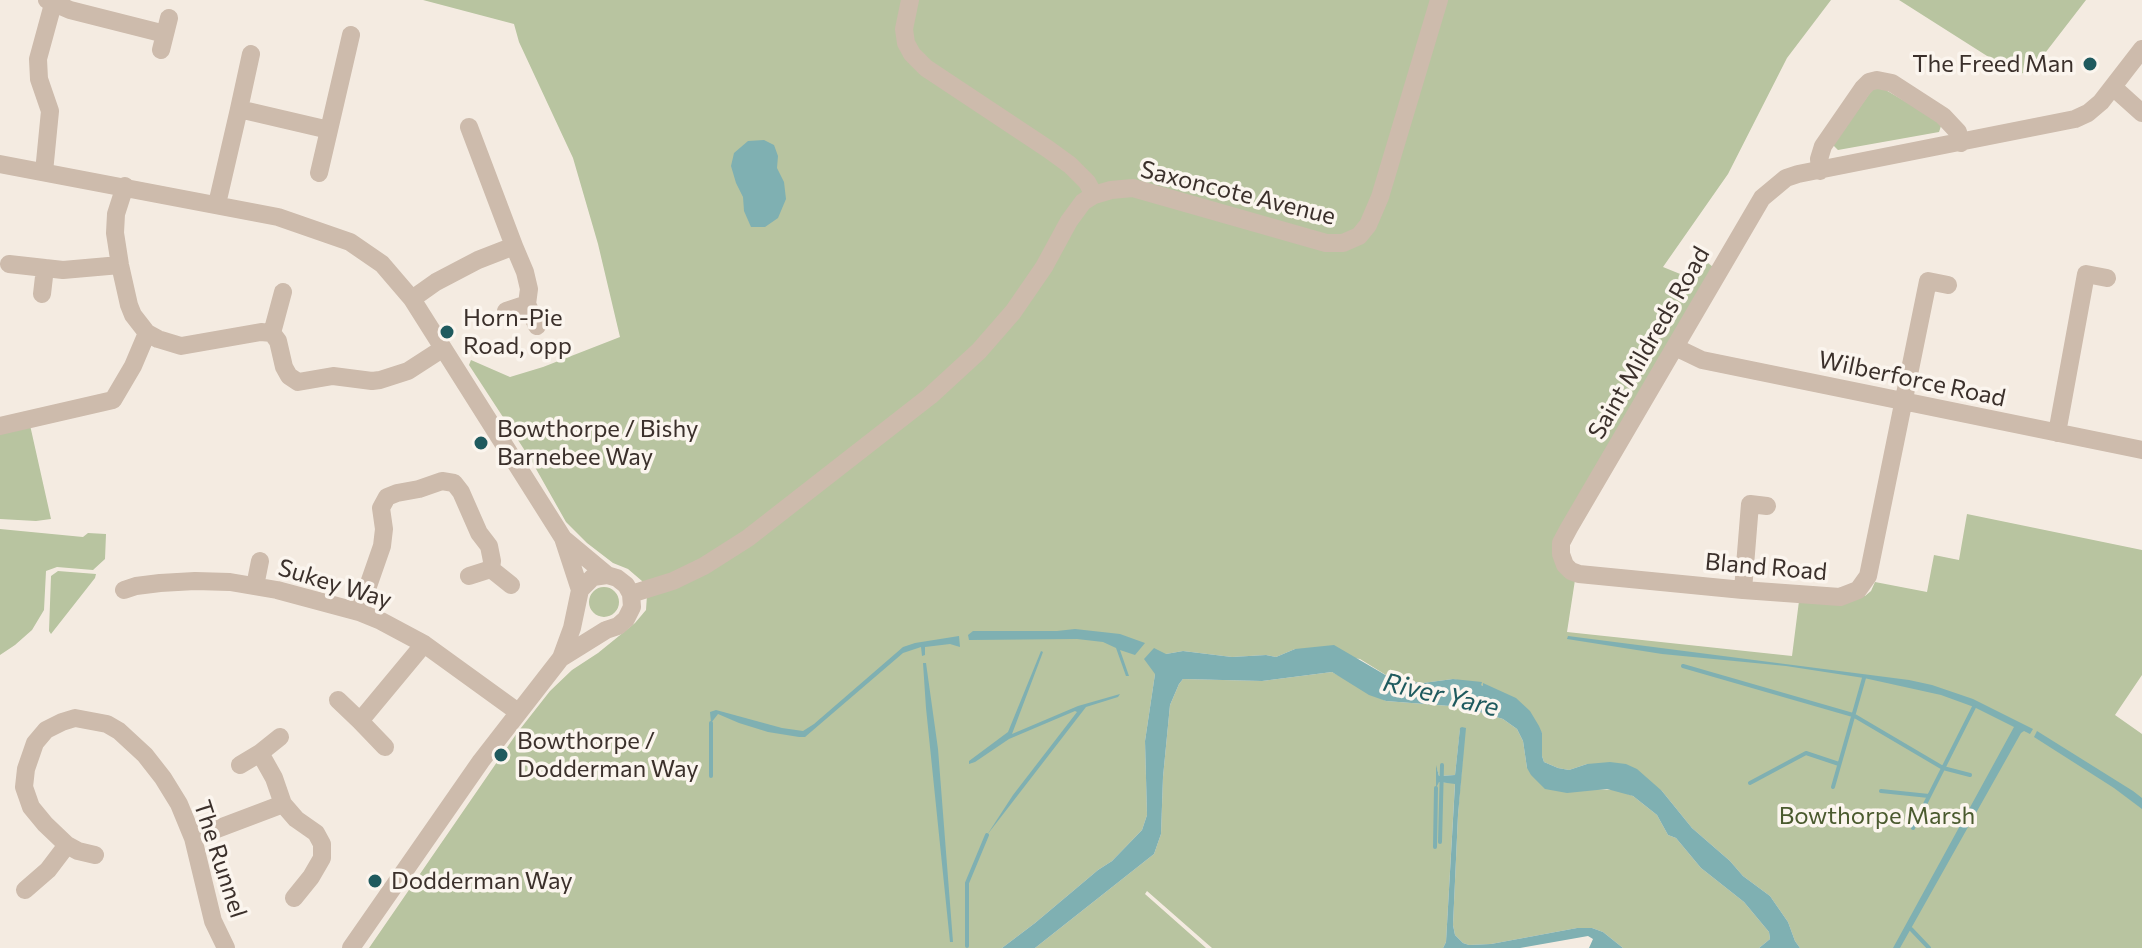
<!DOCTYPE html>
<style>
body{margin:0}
canvas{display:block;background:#f4ebe1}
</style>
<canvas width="2142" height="948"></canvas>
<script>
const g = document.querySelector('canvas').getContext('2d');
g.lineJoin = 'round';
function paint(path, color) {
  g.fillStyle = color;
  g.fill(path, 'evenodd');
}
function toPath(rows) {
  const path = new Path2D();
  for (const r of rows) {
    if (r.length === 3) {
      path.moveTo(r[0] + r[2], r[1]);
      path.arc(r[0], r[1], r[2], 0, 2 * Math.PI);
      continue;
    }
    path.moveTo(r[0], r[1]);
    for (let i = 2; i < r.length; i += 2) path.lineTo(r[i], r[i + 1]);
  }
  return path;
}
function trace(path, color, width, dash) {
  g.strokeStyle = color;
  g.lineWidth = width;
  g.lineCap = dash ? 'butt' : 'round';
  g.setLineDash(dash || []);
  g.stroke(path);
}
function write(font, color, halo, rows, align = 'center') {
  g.font = font + ' Commissioner,sans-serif';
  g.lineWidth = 7;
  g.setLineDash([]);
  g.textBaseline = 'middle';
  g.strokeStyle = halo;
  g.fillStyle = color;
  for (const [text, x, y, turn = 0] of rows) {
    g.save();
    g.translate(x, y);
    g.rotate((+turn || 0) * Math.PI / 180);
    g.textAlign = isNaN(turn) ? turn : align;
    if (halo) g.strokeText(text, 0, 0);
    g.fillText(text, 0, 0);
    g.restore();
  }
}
paint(toPath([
 [423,0,1831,0,1787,58,1728,174,1663,267,1695,280,1705,265,1708,263,1713,267,1557,535,1575,580,1567,632,1792,656,1799,601,1865,596,1871,591,1875,582,1927,592,1934,555,1959,560,1967,514,2142,550,2142,675,2115,715,2142,734,2142,948,1800,948,1795,941,1788,922,1770,896,1743,876,1730,861,1692,828,1662,791,1587,764,1569,770,1558,768,1544,762,1542,756,1542,733,1483,686,1453,679,1423,683,1394,680,1360,659,1295,649,1276,657,1266,655,1232,657,1183,651,1166,654,1155,674,1145,741,1147,815,1142,830,1112,861,1098,870,1035,923,1002,948,369,948,517,733,550,691,572,670,598,653,635,623,646,610,647,595,642,581,628,569,613,563,587,543,566,522,531,460,469,365,471,360,510,377,543,367,620,337,598,244,573,158,519,42,514,24],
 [1899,0,2086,0,2032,70,2017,75],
 [1878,88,1884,89,1937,120,1941,126,1939,132,1838,150,1833,145,1872,90],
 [30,425,51,519,36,521,0,519,0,433],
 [0,529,83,537,88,533,106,534,105,559,93,570,57,567,46,571,44,610,32,630,15,645,0,655],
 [58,571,96,574,95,578,51,634,49,631,51,576],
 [604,602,15],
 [1332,672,1386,701,1450,706,1470,709,1503,719,1517,729,1523,741,1527,768,1593,789,1617,790,1633,796,1657,815,1668,835,1676,838,1701,868,1744,902,1769,932,1770,939,1759,948,1623,948,1603,932,1592,928,1577,928,1491,944,1469,945,1463,943,1455,935,1453,925,1458,815,1465,728,1460,729,1455,775,1439,776,1437,769,1438,782,1455,783,1446,942,1443,948,1212,948,1147,891,1145,894,1206,948,1035,948,1154,854,1161,834,1163,777,1170,705,1179,684,1183,679,1262,681]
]), '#b8c4a0');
paint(toPath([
 [764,140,774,145,778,156,777,168,784,182,786,199,778,218,765,227,751,227,744,211,743,197,736,183,731,166,734,153,748,141],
 [1075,629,1120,634,1145,643,1135,655,1120,650,1129,676,1126,676,1116,648,1103,642,1077,639,969,640,968,635,973,631,1057,631],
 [959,636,960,647,950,644,925,647,925,655,922,656,921,647,903,653,805,737,799,737,768,732,739,723,718,714,711,723,710,712,716,710,782,728,803,731,814,724,903,647,915,643],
 [1568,636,1909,680,1932,685,1973,699,2033,729,2030,734,2024,731,2021,733,1900,948,1893,948,2014,727,1974,707,1941,695,1864,678,1786,666,1662,654,1567,639],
 [1334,645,1394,680,1423,683,1453,679,1482,682,1481,685,1483,686,1483,683,1516,698,1530,711,1539,726,1542,733,1542,756,1544,762,1558,768,1569,770,1587,764,1610,762,1626,764,1637,769,1662,791,1692,828,1730,861,1743,876,1770,896,1788,922,1795,941,1800,948,1759,948,1770,939,1769,932,1744,902,1701,868,1676,838,1668,835,1657,815,1633,796,1607,789,1567,793,1545,789,1531,775,1527,768,1523,741,1517,729,1503,719,1470,709,1450,706,1386,701,1369,695,1332,672,1262,681,1183,679,1179,684,1170,705,1163,777,1161,834,1154,854,1035,948,1002,948,1035,923,1098,870,1112,861,1142,830,1147,815,1145,741,1155,674,1144,659,1154,648,1166,654,1183,651,1232,657,1266,655,1276,657,1295,649],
 [1041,651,1043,652,1012,734,1078,706,1120,694,1118,697,1086,707,987,835,1013,795,1077,712,1075,711,1009,739,975,762,969,764,969,761,1008,732],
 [923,663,926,663,938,749,953,942,950,942,926,708],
 [1462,727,1466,728,1458,815,1453,925,1455,935,1463,943,1469,945,1491,944,1577,928,1592,928,1603,932,1623,948,1589,948,1593,939,1588,936,1520,948,1443,948,1446,942,1455,784,1439,782,1436,788,1436,765,1439,776,1455,775,1460,728],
 [2037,731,2133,791,2142,798,2142,809,2114,788,2034,737]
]), '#7fb0b2');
trace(toPath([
 [1683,666,1853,715,1943,768,1970,775],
 [711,723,711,776],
 [1750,783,1806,753,1839,764],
 [1833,787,1864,678],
 [1881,791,1929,796],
 [1913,828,1974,707],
 [1440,842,1442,765],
 [1435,847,1436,788],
 [1911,929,1929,948],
 [967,946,967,883,987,835]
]), '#7fb0b2', 4);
trace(toPath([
 [47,0,70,10,165,34],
 [910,0,904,29,906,43,912,54,926,68,1048,149,1070,165,1087,182,1094,195],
 [161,50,169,18],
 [2113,87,2142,113],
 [239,109,251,54],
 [0,164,278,217,350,242,382,264,412,299,563,538,580,590],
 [1820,171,1819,159,1823,146,1863,88,1869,82,1877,80,1892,83,1943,116,1958,132,1961,143],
 [44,172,50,111,39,79,38,59,53,4],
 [319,173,329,130],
 [125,186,116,214,115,233,120,265,129,305,133,315,147,333,158,339,181,346,261,332,272,333,278,341,284,367,289,376,298,382,333,376,372,381,380,380,408,371,442,349],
 [217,204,239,109,329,130,351,35],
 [514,246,525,272,529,289,527,304,537,326],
 [9,264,63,270,120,265],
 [1948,285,1928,281,1868,576,1858,590,1840,597,1743,590,1579,574,1571,571,1565,565,1561,554,1561,543,1569,528,1762,198,1786,178,1798,174,2075,119,2088,113,2101,102,2142,49],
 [42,294,45,268],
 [412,299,436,282,478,260,514,246,469,127],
 [506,311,527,304],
 [272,333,283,292],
 [1675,347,1702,360,2142,450],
 [0,426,113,400,133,366,147,333],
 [2057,433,2086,274,2107,278],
 [565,540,607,575],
 [469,576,491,569],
 [255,586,260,561],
 [124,590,136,586,160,583,195,581,230,582,277,590,359,612,381,621,424,644,518,712],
 [1743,590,1750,504,1767,506],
 [631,594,673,581,704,566,748,538,930,396,979,351,1013,312,1044,267,1069,221,1083,202,1094,195,1111,190,1133,188,1326,243,1343,243,1359,236,1368,225,1380,197,1439,0],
 [359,612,382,546,384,529,381,508,387,497,397,493,419,489,442,481,454,483,461,492,479,533,489,546,492,561,491,569,511,585],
 [338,700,360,721],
 [280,737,260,753,274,778,283,804],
 [385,747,360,721,424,644],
 [240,765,260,753],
 [193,838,283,804,296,819,316,833,322,844,322,858,311,877,294,898],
 [95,855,78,851,67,845,45,824,31,807,24,787,26,769,35,743,46,730,62,722,75,718,107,724,119,731,145,755,163,778,179,804,193,838,213,921,226,948],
 [25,890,48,870,67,845],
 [351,948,481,761,561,658,572,628,580,590,593,577,607,575,617,578,626,585,631,594,632,607,626,619,618,626,606,630,561,658]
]), '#cdbbac', 18);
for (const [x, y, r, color] of [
 [2090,64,8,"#1f5a5e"],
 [447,332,8,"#1f5a5e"],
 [481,443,8,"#1f5a5e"],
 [501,755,8,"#1f5a5e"],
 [375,881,8,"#1f5a5e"]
]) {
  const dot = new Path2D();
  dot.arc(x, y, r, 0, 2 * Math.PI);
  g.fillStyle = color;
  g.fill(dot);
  trace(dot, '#fbf5ee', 3);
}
write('24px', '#3b302b', '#fbf5ee', [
 ["The Freed Man",2074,64,"right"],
 ["Horn-Pie",463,318],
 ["Road, opp",463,346],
 ["Bowthorpe / Bishy",497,429],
 ["Barnebee Way",497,457],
 ["Bowthorpe /",517,741],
 ["Dodderman Way",517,769],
 ["Dodderman Way",391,881]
], 'left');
write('24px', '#3b302b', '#fbf5ee', [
 ["Saxoncote Avenue",1238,193,14],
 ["Saint Mildreds Road",1649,343,-60],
 ["Wilberforce Road",1912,379,12],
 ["Bland Road",1766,567,5],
 ["Sukey Way",335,584,17],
 ["The Runnel",220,859,72]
]);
write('24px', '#4a5a2e', '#fbf5ee', [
 ["Bowthorpe Marsh",1877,816]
]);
write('italic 26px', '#1f5a5e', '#fbf5ee', [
 ["River Yare",1441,695,13]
]);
</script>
